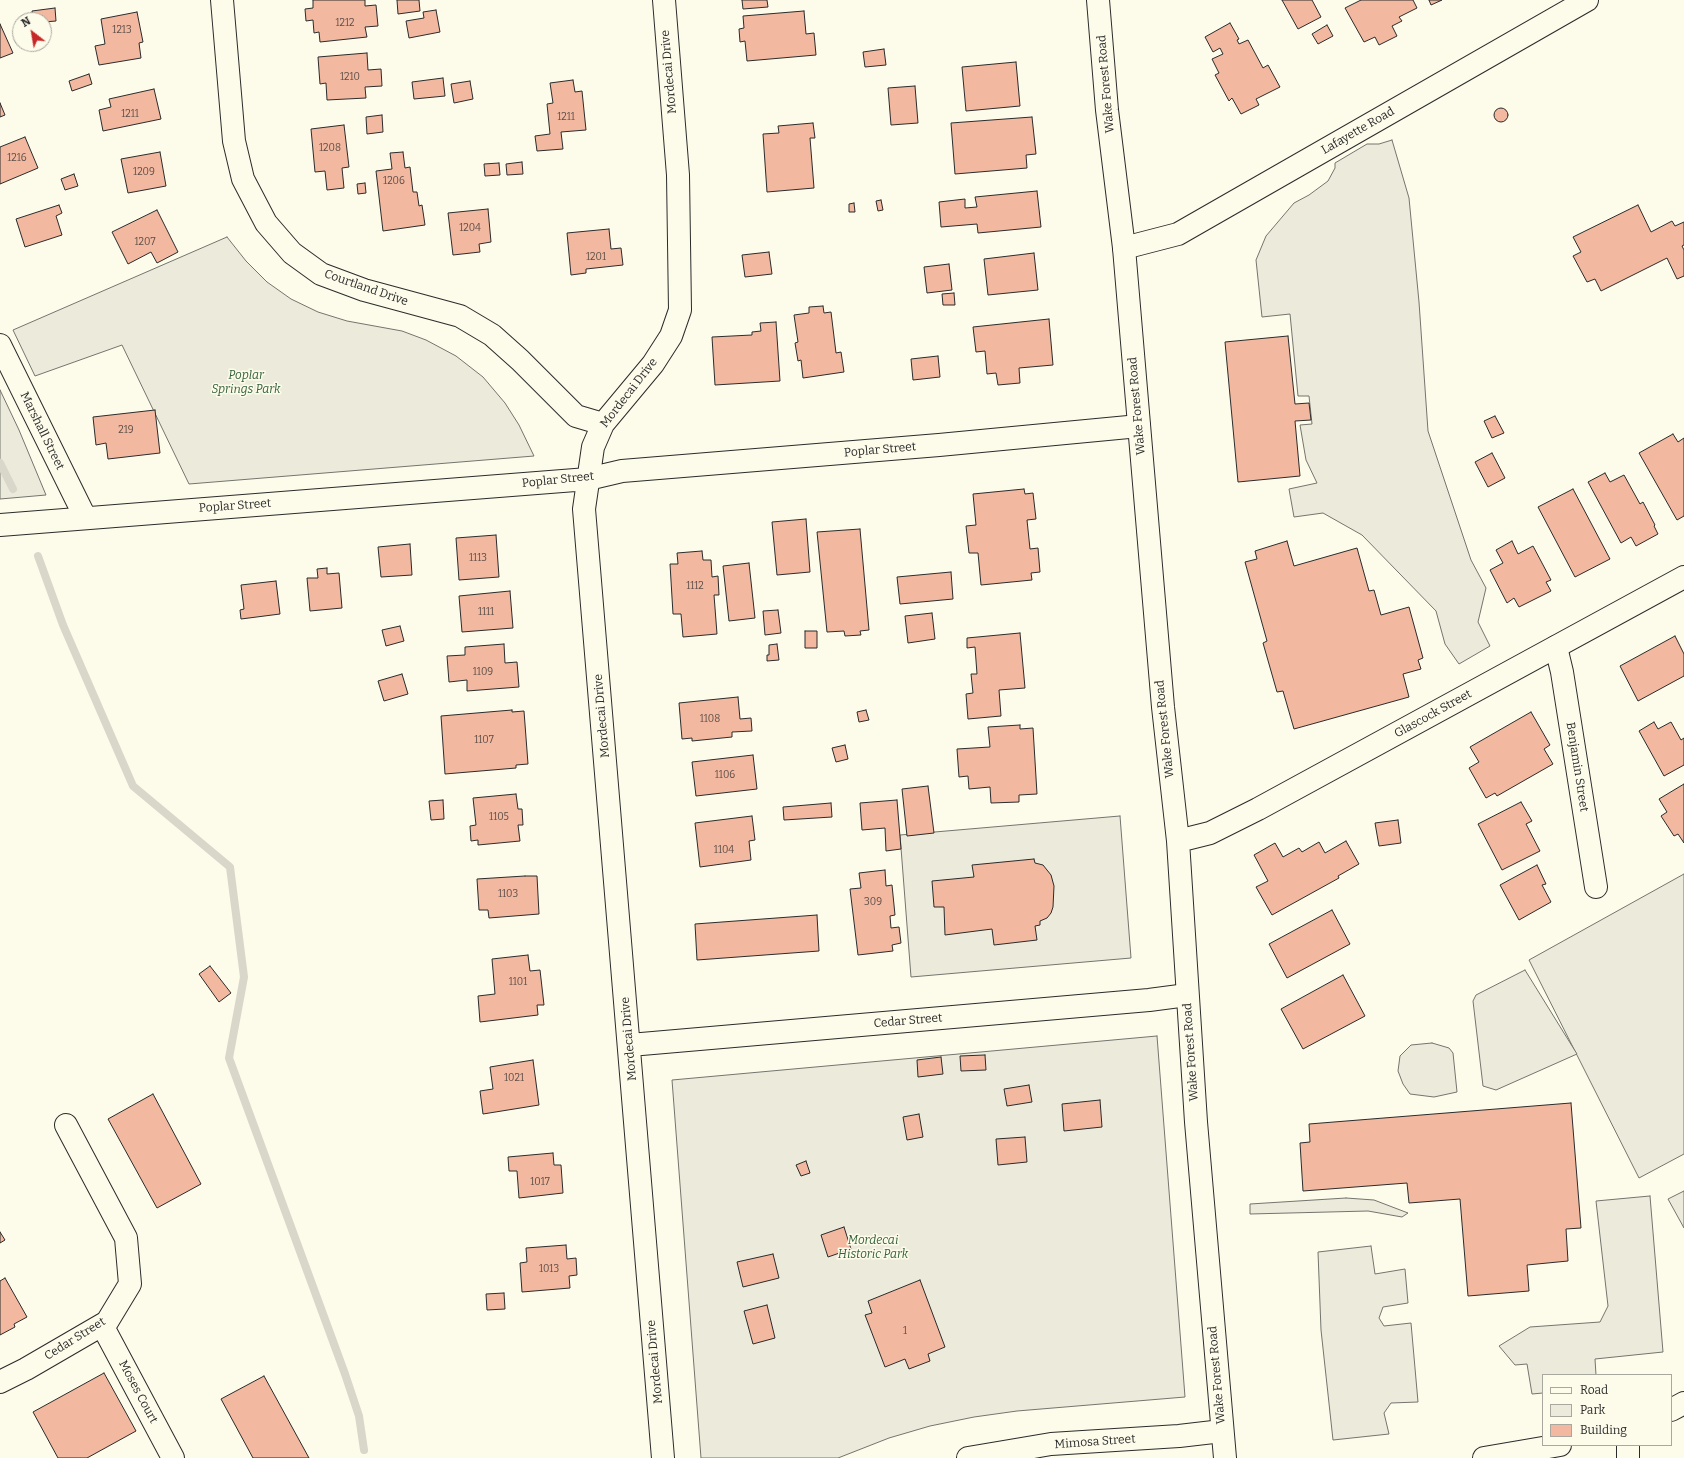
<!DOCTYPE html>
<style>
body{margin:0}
#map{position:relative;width:1684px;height:1458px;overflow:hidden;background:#fdfbea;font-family:Bitter,serif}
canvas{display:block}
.legend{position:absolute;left:1542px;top:1374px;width:130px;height:72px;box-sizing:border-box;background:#fdfbea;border:1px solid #a9a89e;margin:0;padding:5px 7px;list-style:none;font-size:12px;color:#2b2b2b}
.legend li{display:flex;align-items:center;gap:8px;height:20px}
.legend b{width:20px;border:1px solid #a9a89e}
.north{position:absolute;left:12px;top:12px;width:40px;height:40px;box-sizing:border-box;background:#fdfbea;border:1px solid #a9a89e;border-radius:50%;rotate:329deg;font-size:11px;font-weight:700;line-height:16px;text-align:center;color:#2b2b2b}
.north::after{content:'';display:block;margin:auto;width:14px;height:18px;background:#c62828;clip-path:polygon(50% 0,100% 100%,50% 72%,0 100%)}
</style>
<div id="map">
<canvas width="1684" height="1458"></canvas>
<ul class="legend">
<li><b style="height:5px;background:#fdfbea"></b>Road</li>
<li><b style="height:11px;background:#ecebdb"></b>Park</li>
<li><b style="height:11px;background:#f2b8a0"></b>Building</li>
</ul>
<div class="north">N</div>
</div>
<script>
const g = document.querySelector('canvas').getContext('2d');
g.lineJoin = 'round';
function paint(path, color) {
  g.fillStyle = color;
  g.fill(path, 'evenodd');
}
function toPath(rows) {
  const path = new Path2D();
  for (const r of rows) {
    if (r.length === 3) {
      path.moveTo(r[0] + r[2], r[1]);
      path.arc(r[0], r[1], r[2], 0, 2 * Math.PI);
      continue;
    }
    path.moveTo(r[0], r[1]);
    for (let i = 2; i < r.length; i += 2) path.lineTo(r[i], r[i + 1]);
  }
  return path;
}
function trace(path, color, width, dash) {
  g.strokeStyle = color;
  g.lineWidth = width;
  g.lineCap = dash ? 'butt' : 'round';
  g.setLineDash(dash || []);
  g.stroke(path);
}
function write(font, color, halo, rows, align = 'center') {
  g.font = font + ' Bitter,serif';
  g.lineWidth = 3;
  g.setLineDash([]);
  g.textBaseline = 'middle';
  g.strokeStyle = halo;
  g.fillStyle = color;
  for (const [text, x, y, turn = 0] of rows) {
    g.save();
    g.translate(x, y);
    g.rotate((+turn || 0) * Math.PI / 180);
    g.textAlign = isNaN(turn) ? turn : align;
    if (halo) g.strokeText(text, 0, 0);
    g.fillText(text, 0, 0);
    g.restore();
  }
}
const green = toPath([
 [227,237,246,261,267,282,291,299,318,312,347,321,402,331,426,340,456,356,483,377,505,403,519,425,534,456,189,484,122,345,35,376,13,330,227,237],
 [0,390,19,430,46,495,0,499,0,390],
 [1120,816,1131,958,911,977,900,835,1120,816],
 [1684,874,1684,1154,1639,1178,1529,960,1684,874],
 [1157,1036,1185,1397,1017,1411,974,1417,930,1426,889,1438,838,1458,701,1458,672,1080,1157,1036],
 [1432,1043,1449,1048,1453,1053,1457,1092,1434,1097,1410,1094,1403,1084,1398,1071,1400,1056,1411,1045,1432,1043]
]);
paint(green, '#ecebdb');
trace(green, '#74746e', 1);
const parking = toPath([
 [1392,140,1409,198,1419,302,1428,431,1471,560,1486,588,1478,622,1490,646,1459,664,1445,644,1436,611,1362,535,1323,513,1294,517,1289,489,1317,483,1306,460,1300,425,1312,424,1309,396,1298,396,1290,314,1262,317,1256,260,1266,236,1294,203,1309,195,1328,181,1335,168,1335,163,1367,144,1379,144,1392,140],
 [1525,970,1577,1054,1496,1090,1483,1086,1473,1001,1476,995,1525,970],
 [1684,1191,1684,1228,1668,1199,1684,1191],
 [1650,1196,1663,1352,1595,1359,1596,1375,1543,1375,1543,1393,1532,1394,1527,1364,1515,1365,1499,1346,1530,1327,1600,1322,1608,1306,1596,1201,1650,1196],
 [1346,1198,1374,1200,1408,1213,1402,1217,1368,1211,1250,1214,1250,1204,1346,1198],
 [1371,1246,1375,1274,1405,1269,1408,1303,1383,1307,1379,1318,1384,1326,1411,1323,1418,1402,1391,1403,1384,1413,1389,1434,1333,1440,1321,1330,1318,1252,1371,1246]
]);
paint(parking, '#eceadb');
trace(parking, '#74746e', 1);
trace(toPath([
 [0,463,13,489],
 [38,556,63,625,133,786,230,867,244,977,229,1058,345,1374,359,1416,364,1450]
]), '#d8d7c9', 8);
const building = toPath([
 [313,0,365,0,365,6,376,5,378,26,365,27,367,37,320,42,319,32,314,33,313,20,306,21,305,9,313,8,313,0],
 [397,0,419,0,420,11,398,14,397,0],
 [742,0,767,0,768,7,743,9,742,0],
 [1282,0,1312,0,1321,17,1298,29,1282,0],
 [1361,0,1413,0,1417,8,1399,17,1402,21,1392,26,1397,36,1379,45,1375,37,1364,42,1345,8,1361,0],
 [1429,0,1442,0,1431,5,1429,0],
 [55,8,56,21,44,22,44,20,33,20,32,11,55,8],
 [436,10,440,32,409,38,406,21,424,18,423,12,436,10],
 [804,11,806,34,814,33,816,55,747,61,745,41,740,42,739,29,744,28,743,16,804,11],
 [137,12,143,42,139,43,141,58,99,65,95,46,105,44,101,19,137,12],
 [1230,23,1239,39,1237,40,1239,44,1248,40,1263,68,1268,65,1280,87,1256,99,1259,105,1241,114,1232,98,1229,101,1215,75,1219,73,1212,59,1223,54,1220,48,1213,52,1205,37,1230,23],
 [0,24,13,53,0,58,0,24],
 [1327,25,1333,36,1318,44,1312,34,1327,25],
 [884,49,886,65,865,67,863,52,884,49],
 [367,53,368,70,381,69,382,86,365,87,366,98,327,100,326,83,320,84,318,57,367,53],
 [1016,62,1020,106,966,111,962,67,1016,62],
 [89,74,92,84,72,91,69,81,89,74],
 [443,78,445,96,414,99,412,82,443,78],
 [573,80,575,92,582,91,586,130,561,132,563,149,537,151,535,136,550,134,547,104,553,103,550,83,573,80],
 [470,81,473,99,454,103,451,84,470,81],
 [915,86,918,123,891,125,888,88,915,86],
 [154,89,161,119,103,131,99,110,111,107,109,99,154,89],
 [0,103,5,115,0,117,0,103],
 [1501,115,7],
 [382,115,383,132,367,134,366,117,382,115],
 [1032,117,1036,154,1026,155,1027,168,955,174,951,123,1032,117],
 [813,123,815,138,810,138,814,188,767,192,763,134,779,133,778,126,813,123],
 [344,125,349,167,342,168,344,188,327,190,325,171,315,172,311,129,344,125],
 [25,137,38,168,0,184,0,147,25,137],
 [160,152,166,186,128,193,121,159,160,152],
 [403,152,405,168,410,167,413,192,417,192,419,206,422,205,425,225,383,231,376,171,392,169,390,153,403,152],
 [522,162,523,174,507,175,506,164,522,162],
 [499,163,500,175,485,176,484,164,499,163],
 [74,174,78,186,65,190,61,179,74,174],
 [365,183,366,193,358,194,357,184,365,183],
 [1037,191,1041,227,978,233,977,224,941,227,939,202,965,199,965,208,977,207,975,197,1037,191],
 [881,200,883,210,878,211,876,201,881,200],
 [854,203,855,212,849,212,849,204,854,203],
 [59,205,62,213,56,216,62,235,25,247,16,219,59,205],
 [1638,205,1651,232,1672,221,1675,226,1684,222,1684,245,1682,246,1684,250,1684,276,1677,279,1667,258,1601,291,1595,279,1587,282,1573,256,1581,252,1573,237,1638,205],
 [488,209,491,242,479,244,480,252,453,255,448,213,488,209],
 [157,210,178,252,157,263,151,252,128,264,112,232,157,210],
 [609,229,611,249,621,248,623,265,586,269,586,273,571,275,567,233,609,229],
 [769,252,772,274,745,277,742,255,769,252],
 [1034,253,1038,290,988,295,984,259,1034,253],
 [949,264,952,290,927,293,924,267,949,264],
 [954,293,955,305,943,305,942,294,954,293],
 [823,306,824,313,831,312,836,353,841,352,844,372,803,378,801,360,798,361,795,343,798,342,794,315,809,313,809,307,823,306],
 [1049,319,1053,365,1019,368,1020,383,998,385,996,373,987,374,985,351,976,352,973,327,1049,319],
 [776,322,780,381,715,385,712,337,752,335,752,332,761,331,760,323,776,322],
 [1288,336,1295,404,1309,403,1311,420,1295,421,1300,476,1238,482,1225,342,1288,336],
 [938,356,940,377,913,380,911,359,938,356],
 [155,410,160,453,108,459,106,443,96,445,93,417,155,410],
 [1495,416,1504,433,1492,438,1484,421,1495,416],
 [1673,434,1678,442,1684,438,1684,516,1677,520,1639,453,1673,434],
 [1492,453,1505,478,1488,487,1475,462,1492,453],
 [1605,473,1610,482,1624,475,1640,504,1643,502,1655,525,1654,526,1658,534,1636,546,1631,537,1621,543,1588,482,1605,473],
 [1024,489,1025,494,1033,493,1036,519,1027,520,1030,549,1038,548,1040,572,1031,573,1032,580,981,585,978,553,969,553,966,526,976,525,973,494,1024,489],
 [1573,489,1610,559,1575,577,1538,507,1573,489],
 [806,519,810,572,777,575,772,522,806,519],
 [860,529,869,630,860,631,861,635,845,636,844,631,827,632,817,532,860,529],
 [496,535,499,577,459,580,456,538,496,535],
 [1287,541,1294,566,1357,548,1369,591,1374,590,1381,615,1409,607,1423,658,1418,660,1421,669,1403,674,1409,697,1294,729,1283,691,1277,692,1263,643,1267,641,1245,562,1257,559,1255,551,1287,541],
 [1512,541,1518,554,1533,546,1551,580,1546,582,1551,591,1519,607,1514,598,1507,603,1490,570,1503,563,1496,550,1512,541],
 [410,544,412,575,381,577,378,547,410,544],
 [702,551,703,560,711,560,712,577,718,576,719,595,714,595,717,634,683,637,681,614,673,614,670,564,678,564,677,553,702,551],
 [749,563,755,618,729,621,723,566,749,563],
 [327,568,327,574,339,573,342,608,310,611,307,578,318,578,317,569,327,568],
 [951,572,953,599,900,604,897,577,951,572],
 [276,581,280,614,241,619,240,610,244,609,241,585,276,581],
 [510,591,513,628,462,632,459,596,510,591],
 [778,610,781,633,765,635,763,611,778,610],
 [932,613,935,639,908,643,905,616,932,613],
 [400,626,404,641,386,646,382,630,400,626],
 [805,631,817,631,817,648,805,648,805,631],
 [1020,633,1025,688,999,690,1001,716,968,719,966,694,973,693,971,674,977,674,975,647,967,648,967,638,1020,633],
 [1675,636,1684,654,1684,676,1638,701,1620,666,1675,636],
 [504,644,505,663,517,662,519,687,467,691,467,680,449,682,447,656,465,655,465,647,504,644],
 [777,644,779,660,767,661,767,655,769,655,769,645,777,644],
 [402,674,408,694,384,701,378,681,402,674],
 [738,697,740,719,751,718,752,731,732,732,732,737,692,741,692,738,682,739,679,703,738,697],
 [512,710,512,712,524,711,528,764,516,765,516,768,445,774,441,716,512,710],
 [866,710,869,720,859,722,857,712,866,710],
 [1531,712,1550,745,1544,749,1553,764,1497,796,1495,793,1486,798,1469,768,1479,762,1470,747,1531,712],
 [1654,722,1658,729,1671,722,1681,740,1684,738,1684,765,1664,776,1639,731,1654,722],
 [1020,725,1020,729,1033,728,1037,794,1019,795,1019,802,991,803,990,787,969,789,968,776,959,777,957,749,990,747,988,727,1020,725],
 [845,745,848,759,836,762,832,748,845,745],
 [753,755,757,789,696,796,692,762,753,755],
 [1684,784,1684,843,1678,834,1674,836,1661,816,1667,812,1659,799,1684,784],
 [928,786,934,833,907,836,902,789,928,786],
 [516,794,518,809,522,809,523,825,518,825,520,841,478,845,478,840,471,841,470,826,476,825,473,798,516,794],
 [443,800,444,819,431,820,429,801,443,800],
 [897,800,901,849,886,851,885,828,862,830,860,803,897,800],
 [1521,802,1532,821,1526,824,1540,851,1502,870,1478,824,1521,802],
 [831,803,832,817,784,820,783,807,831,803],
 [752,816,755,840,749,841,751,860,700,867,695,823,752,816],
 [1398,820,1401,843,1379,846,1375,823,1398,820],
 [1346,841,1359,864,1338,876,1339,878,1272,915,1256,887,1268,881,1254,855,1275,843,1283,857,1299,848,1302,852,1319,842,1325,853,1346,841],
 [1034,859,1035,863,1043,865,1051,875,1054,886,1053,907,1051,913,1047,918,1040,921,1040,925,1035,926,1037,940,994,945,992,929,945,935,944,907,934,907,932,881,974,877,972,865,1034,859],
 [1537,865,1546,884,1542,885,1551,902,1519,920,1500,885,1537,865],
 [885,870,886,886,892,885,895,915,890,916,891,928,899,927,901,943,892,945,893,951,858,955,850,889,861,888,859,873,885,870],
 [525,876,537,876,539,914,489,918,488,910,479,910,477,879,525,876],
 [1332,910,1350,944,1287,978,1269,944,1332,910],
 [817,915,819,951,697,960,695,924,817,915],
 [528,955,530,971,540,970,544,1005,537,1005,538,1015,480,1022,478,996,495,994,492,959,528,955],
 [210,966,231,993,219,1002,199,974,210,966],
 [1343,975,1365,1016,1303,1049,1281,1009,1343,975],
 [985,1055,986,1070,961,1071,960,1056,985,1055],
 [941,1057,943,1074,918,1077,917,1060,941,1057],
 [533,1060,539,1105,483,1114,480,1091,493,1089,490,1067,533,1060],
 [1029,1085,1032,1102,1007,1106,1004,1089,1029,1085],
 [153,1094,201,1184,157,1208,108,1119,153,1094],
 [1100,1100,1102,1127,1064,1131,1062,1104,1100,1100],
 [1571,1103,1581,1228,1566,1229,1568,1261,1527,1265,1529,1291,1468,1296,1460,1199,1409,1203,1407,1183,1303,1191,1300,1143,1310,1142,1309,1124,1571,1103],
 [919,1114,923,1137,907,1140,903,1117,919,1114],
 [1025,1137,1027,1162,998,1165,996,1139,1025,1137],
 [553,1153,554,1165,561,1165,563,1193,519,1198,517,1171,509,1171,508,1157,553,1153],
 [806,1161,810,1173,801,1176,796,1165,806,1161],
 [844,1227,851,1249,828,1257,821,1235,844,1227],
 [0,1232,5,1240,0,1243,0,1232],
 [566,1245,567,1259,576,1258,577,1275,569,1276,570,1288,522,1292,520,1263,527,1262,526,1248,566,1245],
 [773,1254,779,1278,743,1287,737,1262,773,1254],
 [5,1278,27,1317,14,1324,15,1327,0,1335,0,1281,5,1278],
 [920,1280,945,1347,928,1354,930,1361,909,1369,905,1359,885,1367,865,1315,872,1313,868,1301,920,1280],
 [504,1293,505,1309,487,1310,486,1294,504,1293],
 [767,1305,775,1338,753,1344,744,1311,767,1305],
 [104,1373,136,1431,87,1458,58,1458,33,1412,104,1373],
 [264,1376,309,1458,253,1458,221,1399,264,1376]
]);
paint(building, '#f2b8a0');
trace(building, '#2b2b2b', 1);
const street = toPath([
 [222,0,234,141,243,179,266,223,292,253,321,274,364,290,460,316,492,335,520,360,576,416,603,424],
 [1124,248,1178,234,1587,0],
 [0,345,85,517],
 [0,525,588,479,622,471,939,445,1139,426],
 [1556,647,1562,672,1596,887],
 [630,1045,1149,1000,1187,995],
 [102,1325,173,1458],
 [0,1382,26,1369,107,1322,130,1284,126,1238,66,1125],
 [1671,1410,1684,1403],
 [663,1458,584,509,593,447,603,424,653,364,671,336,680,310,678,175,664,0],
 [968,1458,1051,1444,1179,1436,1222,1431],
 [1484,1458,1560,1445],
 [1628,1458,1628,1445]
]);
const secondary = toPath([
 [1098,0,1107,110,1124,248,1163,707,1178,841,1196,1122,1225,1458],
 [1178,841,1210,833,1258,809,1684,577]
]);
trace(street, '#2b2b2b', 24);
trace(secondary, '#2b2b2b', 24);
trace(street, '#fdfbea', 22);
trace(secondary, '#fdfbea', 22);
write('10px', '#5d4e48', null, [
 ["1212",345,23],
 ["1213",122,30],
 ["1210",350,77],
 ["1211",130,114],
 ["1211",566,117],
 ["1208",330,148],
 ["1216",17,158],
 ["1209",144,172],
 ["1206",394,181],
 ["1204",470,228],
 ["1207",145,242],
 ["1201",596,257],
 ["219",126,430],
 ["1113",478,558],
 ["1112",695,586],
 ["1111",486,612],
 ["1109",483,672],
 ["1108",710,719],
 ["1107",484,740],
 ["1106",725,775],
 ["1105",499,817],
 ["1104",724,850],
 ["1103",508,894],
 ["309",873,902],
 ["1101",518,982],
 ["1021",514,1078],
 ["1017",540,1182],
 ["1013",549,1269],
 ["1",905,1331]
]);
write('12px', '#2b2b2b', '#fdfbea', [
 ["Mordecai Drive",669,72,-95],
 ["Wake Forest Road",1106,84,-95],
 ["Lafayette Road",1358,131,-30],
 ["Courtland Drive",366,288,19],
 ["Mordecai Drive",629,393,-52],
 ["Wake Forest Road",1137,406,-95],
 ["Marshall Street",42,431,64],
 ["Poplar Street",880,450,-5],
 ["Poplar Street",558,480,-6],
 ["Poplar Street",235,506,-4],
 ["Glascock Street",1433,714,-29],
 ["Mordecai Drive",602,716,-95],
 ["Wake Forest Road",1165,729,-96],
 ["Benjamin Street",1577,767,81],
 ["Cedar Street",908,1021,-5],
 ["Mordecai Drive",629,1039,-95],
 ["Wake Forest Road",1191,1052,-94],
 ["Cedar Street",75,1339,-32],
 ["Mordecai Drive",655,1362,-95],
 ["Wake Forest Road",1217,1375,-95],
 ["Moses Court",138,1392,62],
 ["Mimosa Street",1095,1442,-4]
]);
write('italic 12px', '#34623c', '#fdfbea', [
 ["Poplar",246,376],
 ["Springs Park",246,390],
 ["Mordecai",873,1241],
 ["Historic Park",873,1255]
]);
</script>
